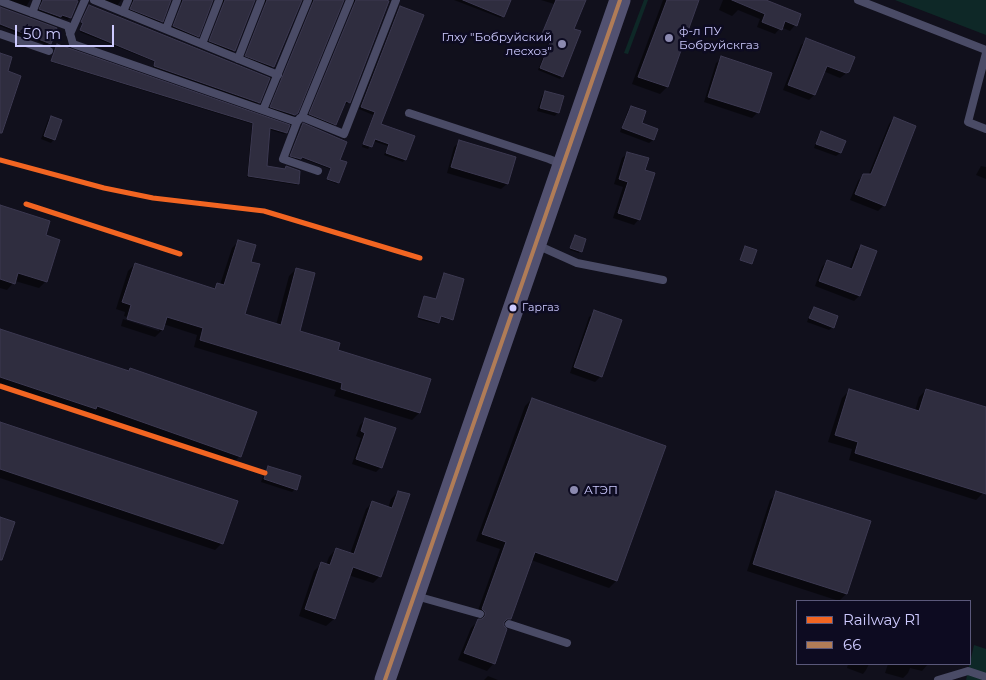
<!DOCTYPE html>
<meta charset="utf-8">
<style>
body{margin:0}
#map{position:relative;width:986px;height:680px;overflow:hidden;background:#11101c;font-family:Montserrat,sans-serif}
canvas{display:block}
.legend{position:absolute;left:796px;top:600px;width:175px;height:65px;box-sizing:border-box;background:#0d0b21;border:1px solid #5a587a;margin:0;padding:6px 9px;list-style:none;font-size:15px;color:#cecbff}
.legend li{display:flex;align-items:center;gap:10px;height:25px}
.legend b{width:25px;border:1px solid #5a587a}
.scale{position:absolute;left:15px;top:25px;width:99px;height:22px;box-sizing:border-box;border:2px solid #cecbff;border-top:0;padding-left:6px;font-size:15px;line-height:18px;white-space:nowrap;color:#cecbff;-webkit-text-stroke:4px #0d0b21;paint-order:stroke}
</style>
<div id="map">
<canvas width="986" height="680"></canvas>
<ul class="legend">
<li><b style="height:6px;background:#f26522"></b>Railway R1</li>
<li><b style="height:6px;background:#b07c57"></b>66</li>
</ul>
<div class="scale">50 m</div>
</div>
<script>
const g = document.querySelector('canvas').getContext('2d');
g.lineJoin = 'round';
function paint(path, color) {
  g.fillStyle = color;
  g.fill(path, 'evenodd');
}
function toPath(rows) {
  const path = new Path2D();
  for (const r of rows) {
    path.moveTo(r[0], r[1]);
    for (let i = 2; i < r.length; i += 2) path.lineTo(r[i], r[i + 1]);
  }
  return path;
}
function trace(path, color, width, dash) {
  g.strokeStyle = color;
  g.lineWidth = width;
  g.lineCap = dash ? 'butt' : 'round';
  g.setLineDash(dash || []);
  g.stroke(path);
}
function write(font, color, halo, rows, align = 'center') {
  g.font = font + ' Montserrat,sans-serif';
  g.lineWidth = 5;
  g.setLineDash([]);
  g.textBaseline = 'middle';
  g.strokeStyle = halo;
  g.fillStyle = color;
  for (const [text, x, y, turn = 0] of rows) {
    g.save();
    g.translate(x, y);
    g.rotate((+turn || 0) * Math.PI / 180);
    g.textAlign = isNaN(turn) ? turn : align;
    if (halo) g.strokeText(text, 0, 0);
    g.fillText(text, 0, 0);
    g.restore();
  }
}
paint(toPath([
 [644,0,648,0,628,54,624,53],
 [895,0,986,0,986,35],
 [974,645,986,649,986,680,966,680]
]), '#0e2827');
paint(toPath([
 [7,0,30,0,26,7],
 [39,0,78,0,68,20,60,17,58,19,38,12,41,2],
 [102,0,121,0,117,6],
 [130,0,170,0,160,23,129,11,132,2],
 [180,0,212,0,196,38,172,28,181,4],
 [222,0,254,0,232,53,208,43,223,5],
 [264,0,301,0,271,69,244,58,265,5],
 [311,0,343,0,296,112,292,117,269,109,312,5],
 [353,0,386,0,349,102,347,104,344,103,333,126,308,116,354,5],
 [454,0,509,0,501,18],
 [541,0,585,0,572,29,562,76,560,79,538,70,549,42,540,38,554,4],
 [663,0,698,0,667,87,660,94,632,84],
 [723,0,762,0,795,25,790,31,781,27,775,34,757,27,760,19,738,10,732,16,719,10],
 [90,5,268,79,259,102,257,104,153,67,155,62,80,32,83,24,81,24],
 [400,7,379,125,405,159,403,162,384,155,388,146,373,141,368,149,362,147,373,115,359,109,398,9],
 [0,8,49,43,47,45,0,26],
 [807,40,848,72,840,78,823,71,814,95,809,100,783,90,801,45],
 [57,45,286,133,284,134,268,129,265,167,284,170,286,167,298,183,297,185,247,177,252,124,51,62],
 [722,58,758,112,752,118,704,102,716,63],
 [545,92,558,112,555,116,537,111,542,96],
 [631,107,640,124,656,130,653,140,649,143,620,132,628,110],
 [51,117,54,139,51,143,41,139,48,120],
 [894,118,884,205,878,211,850,200,858,181,863,175,868,176,889,124],
 [302,126,339,160,337,184,327,180,330,169,301,158,299,160,290,157],
 [822,133,844,141,840,153,836,156,814,148,818,136],
 [460,142,514,158,507,184,501,189,447,173,454,147],
 [628,153,643,171,639,219,634,225,613,218,623,187,614,184,622,158],
 [981,166,986,167,986,179,976,175],
 [0,206,44,236,46,281,39,288,15,281,7,290,0,288],
 [575,236,580,251,579,253,570,250],
 [239,241,249,263,243,315,276,325,289,276,296,269,298,332,336,351,419,413,412,420,334,396,336,390,194,347,197,335,163,324,162,330,155,337,121,326,123,319,159,331,159,328,124,316,125,312,116,309,128,271,135,264,212,290,218,284,220,285,232,248],
 [861,246,875,252,859,296,854,301,815,286,822,267,827,261,849,270,856,251],
 [444,275,452,319,450,320,440,317,437,324,418,319,424,298,436,301],
 [814,309,833,327,829,330,807,322,811,312],
 [595,312,601,376,595,382,570,373,589,317],
 [0,330,128,372,131,369,240,456,233,463,90,413,88,415,0,386],
 [926,390,986,409,986,485,983,493,976,500,849,460,852,449,828,442,842,398,849,391,915,411,919,397],
 [532,399,665,447,616,581,609,588,531,560,510,618,502,626,494,663,487,671,458,660,471,628,479,620,476,616,500,549,476,541,525,406],
 [366,419,381,467,376,472,352,464,361,438,356,436,360,425],
 [0,423,222,543,215,550,0,478],
 [268,467,295,489,292,492,261,482,265,471],
 [398,492,380,576,373,583,348,575,334,619,326,626,299,616,314,571,321,564,326,565,329,557,336,549,350,554,366,509,373,502,388,508,391,499],
 [777,493,869,522,846,594,839,601,747,571,770,500],
 [848,664,869,664,866,670,863,674,847,668],
 [888,664,928,664,922,671,910,668,908,673,903,678,885,673],
 [488,676,498,680,484,680]
]), '#0007');
const building = toPath([
 [43,0,76,0,78,1,71,18,62,15,61,17,39,9,43,0],
 [134,0,171,0,163,22,130,9,134,0],
 [183,0,213,0,199,37,173,26,183,0],
 [225,0,255,0,235,51,209,41,225,0],
 [267,0,302,0,274,67,245,56,267,0],
 [314,0,344,0,298,113,295,115,270,107,314,0],
 [356,0,386,0,389,1,350,103,346,101,336,125,309,114,356,0],
 [463,0,511,0,504,17,463,0],
 [556,0,586,0,574,29,581,31,563,77,540,68,551,40,541,36,556,0],
 [667,0,699,0,668,87,638,77,667,0],
 [732,0,766,0,801,14,797,26,785,21,782,30,762,22,765,14,732,0],
 [89,5,270,78,260,103,154,66,155,61,80,30,83,23,81,22,89,5],
 [400,6,424,15,381,124,415,136,406,160,386,153,389,144,375,139,372,147,363,144,375,112,361,107,400,6],
 [0,7,57,28,51,44,0,24,0,7],
 [806,38,855,57,849,72,846,73,827,66,815,95,788,85,806,38],
 [57,44,290,125,287,133,270,128,267,166,285,169,286,166,300,171,299,184,248,176,253,123,51,61,57,44],
 [0,53,12,57,8,71,21,76,2,133,0,133,0,53],
 [721,56,772,73,759,113,708,97,721,56],
 [545,91,564,96,559,113,540,108,545,91],
 [631,106,646,111,642,123,658,129,654,140,622,128,631,106],
 [51,116,62,120,55,140,44,136,51,116],
 [894,117,916,126,885,206,855,194,863,174,871,174,894,117],
 [303,123,347,142,340,160,347,162,339,183,327,179,331,168,302,157,301,159,290,156,303,123],
 [821,131,846,141,841,153,816,144,821,131],
 [459,140,516,157,508,184,451,167,459,140],
 [627,152,649,158,645,170,655,173,640,220,618,213,628,182,619,179,627,152],
 [0,205,50,221,46,235,60,240,47,282,18,273,15,284,0,279,0,205],
 [575,235,586,239,582,252,570,248,575,235],
 [238,240,256,245,251,262,260,264,245,314,281,325,296,268,315,273,300,331,340,343,338,350,431,379,420,413,341,389,342,383,200,340,203,328,167,317,163,330,127,319,131,305,122,302,135,263,215,289,217,283,224,285,238,240],
 [861,245,877,251,860,296,819,281,827,260,852,269,861,245],
 [745,246,757,250,752,264,740,260,745,246],
 [444,273,464,279,453,320,441,316,439,323,418,317,424,296,436,299,444,273],
 [814,307,838,316,834,328,809,318,814,307],
 [594,310,622,320,602,377,574,367,594,310],
 [0,329,129,371,130,368,257,412,241,457,97,406,96,409,0,377,0,329],
 [849,389,919,411,926,389,986,407,986,494,855,453,858,442,835,435,849,389],
 [532,398,666,446,617,581,535,552,511,619,507,619,504,622,504,626,507,629,495,664,464,653,478,619,482,619,485,616,485,612,482,609,506,542,482,534,532,398],
 [365,418,396,428,382,468,356,459,365,433,361,431,365,418],
 [0,422,238,501,223,544,0,469,0,422],
 [268,466,301,476,297,490,264,479,268,466],
 [398,491,410,494,381,577,353,567,335,619,305,609,321,562,330,565,336,548,354,554,372,501,392,508,398,491],
 [776,491,871,521,847,594,753,564,776,491],
 [0,517,15,522,2,560,0,560,0,517]
]);
paint(building, '#2f2d3f');
trace(building, '#3c3951', 1);
trace(toPath([
 [94,0,278,75],
 [350,0,302,117,344,134,396,0],
 [858,0,986,50],
 [0,1,68,26,73,44,297,122],
 [123,12,128,0],
 [32,13,37,0],
 [166,29,177,0],
 [0,34,49,51],
 [70,34,85,0],
 [202,44,219,0],
 [986,53,968,122,986,129],
 [238,59,261,0],
 [263,110,308,0],
 [409,113,549,159,561,164],
 [300,118,297,122,283,159,318,171],
 [537,245,577,263,663,280],
 [416,596,480,614],
 [509,624,567,643],
 [938,680,968,671,986,677]
]), '#4a4b66', 8);
trace(toPath([
 [385,680,620,0]
]), '#525170', 21);
trace(toPath([
 [385,680,620,0]
]), '#b07c57', 4);
trace(toPath([
 [0,160,104,188,153,198,264,211,420,258],
 [26,204,180,254],
 [0,386,265,473]
]), '#f26522', 5);
for (const [x, y, r, color] of [
 [669,38,5,"#8c8ab0"],
 [562,44,5,"#8c8ab0"],
 [513,308,4.5,"#cecbff"],
 [574,490,5,"#8c8ab0"]
]) {
  const dot = new Path2D();
  dot.arc(x, y, r, 0, 2 * Math.PI);
  g.fillStyle = color;
  g.fill(dot);
  trace(dot, '#0d0b21', 2);
}
write('11px', '#cecbff', '#0d0b21', [
 ["Гаргаз",522,308]
], 'left');
write('12px', '#cecbff', '#0d0b21', [
 ["ф-л ПУ",679,31],
 ["Бобруйскгаз",679,45],
 ["Глху \"Бобруйский",552,37,"right"],
 ["лесхоз\"",552,51,"right"],
 ["АТЭП",584,490]
], 'left');
</script>
